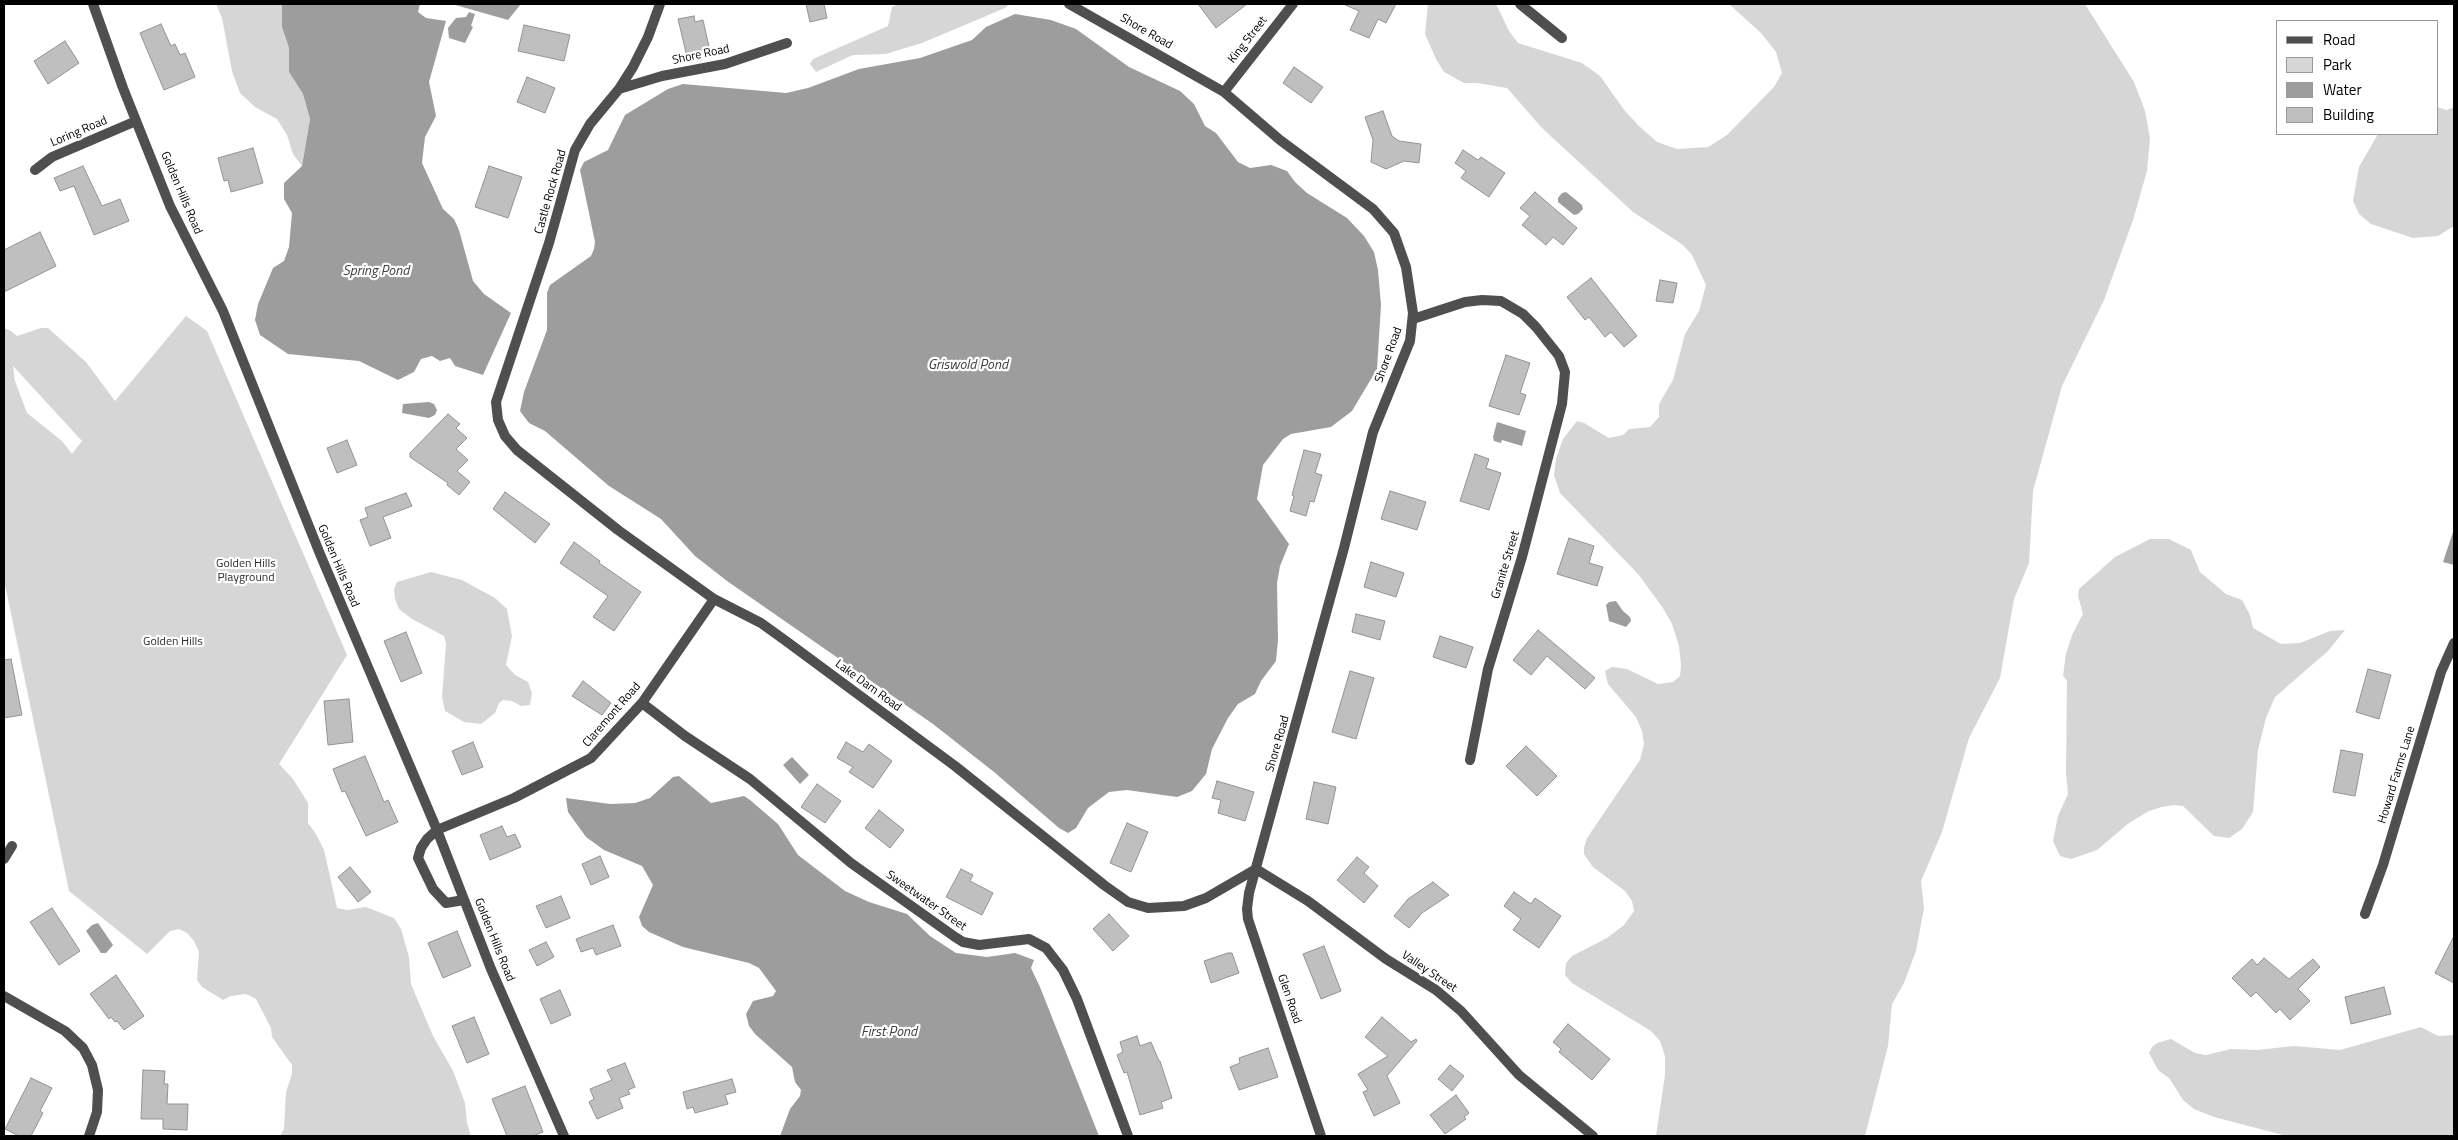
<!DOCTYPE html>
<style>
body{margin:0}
#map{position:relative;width:2458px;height:1140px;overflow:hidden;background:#fff;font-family:"Titillium Web",sans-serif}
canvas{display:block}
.frame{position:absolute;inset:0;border:5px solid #000;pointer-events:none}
.legend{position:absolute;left:2276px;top:20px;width:162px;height:115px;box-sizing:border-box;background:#fff;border:1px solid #999;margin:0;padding:6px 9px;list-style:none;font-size:15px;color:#000}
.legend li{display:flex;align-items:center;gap:10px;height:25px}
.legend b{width:25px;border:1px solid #999}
</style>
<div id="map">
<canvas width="2458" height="1140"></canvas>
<div class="frame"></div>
<ul class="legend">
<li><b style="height:6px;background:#4f4f4f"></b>Road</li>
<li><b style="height:14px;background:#d6d6d6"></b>Park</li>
<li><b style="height:14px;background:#9d9d9d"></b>Water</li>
<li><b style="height:14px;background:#bfbfbf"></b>Building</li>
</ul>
</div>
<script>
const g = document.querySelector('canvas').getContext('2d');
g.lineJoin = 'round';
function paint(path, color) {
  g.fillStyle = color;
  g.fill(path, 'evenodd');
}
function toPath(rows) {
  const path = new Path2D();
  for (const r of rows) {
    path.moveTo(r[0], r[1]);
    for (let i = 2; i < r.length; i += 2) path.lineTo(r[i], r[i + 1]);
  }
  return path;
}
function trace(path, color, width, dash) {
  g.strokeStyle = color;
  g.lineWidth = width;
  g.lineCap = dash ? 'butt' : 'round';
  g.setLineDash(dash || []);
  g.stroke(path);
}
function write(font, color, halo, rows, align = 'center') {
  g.font = font + ' "Titillium Web",sans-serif';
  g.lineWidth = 4.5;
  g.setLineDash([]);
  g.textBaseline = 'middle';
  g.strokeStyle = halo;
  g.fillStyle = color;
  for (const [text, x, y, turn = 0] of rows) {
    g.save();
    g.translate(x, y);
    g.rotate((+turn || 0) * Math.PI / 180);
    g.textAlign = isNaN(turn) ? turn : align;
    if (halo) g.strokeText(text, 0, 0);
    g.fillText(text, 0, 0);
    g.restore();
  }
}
paint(toPath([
 [216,4,282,4,282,27,289,48,289,72,303,94,310,119,302,166,293,154,287,135,277,119,255,107,240,93,232,71,222,18],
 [898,4,1010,4,1005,8,922,43,886,54,853,55,816,72,810,64,813,59,888,26,892,7],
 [1428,4,1496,4,1509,31,1518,43,1582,63,1600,76,1625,111,1639,126,1657,142,1677,149,1708,147,1727,135,1774,87,1782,73,1776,52,1761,33,1729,4,2085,4,2134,82,2145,111,2150,138,2147,171,2133,220,2104,300,2062,386,2033,491,2029,563,2014,599,2000,678,1969,738,1942,832,1921,881,1924,908,1916,951,1904,983,1892,1004,1888,1046,1865,1136,1656,1136,1665,1075,1665,1056,1660,1041,1651,1031,1572,983,1565,975,1566,963,1572,956,1607,938,1624,925,1634,911,1632,901,1625,891,1593,867,1584,854,1584,848,1587,838,1640,760,1644,744,1642,731,1636,717,1608,684,1605,671,1612,667,1627,669,1658,684,1673,682,1680,676,1681,665,1679,646,1672,624,1663,608,1638,574,1560,493,1554,475,1556,459,1563,439,1577,421,1584,423,1609,438,1623,435,1629,429,1650,427,1659,417,1659,404,1673,380,1685,334,1699,311,1706,285,1692,255,1683,245,1633,212,1542,128,1507,88,1477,83,1464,83,1444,72,1436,59,1425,34],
 [2437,107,2447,110,2454,107,2454,226,2438,236,2413,238,2371,224,2359,214,2353,201,2359,167,2378,134,2437,134],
 [186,316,207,331,347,655,279,764,293,779,308,803,308,823,316,834,324,850,337,908,347,910,366,907,394,918,401,929,409,957,411,984,433,1036,453,1071,465,1103,467,1123,471,1136,280,1136,284,1129,286,1092,292,1074,292,1065,272,1037,271,1028,256,999,246,994,231,996,223,1000,202,987,197,980,199,952,194,941,187,933,179,929,170,931,147,954,69,891,4,580,4,328,11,331,17,336,41,328,48,328,86,362,115,401],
 [13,366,82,441,72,454,62,441,27,413,15,381],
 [2150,539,2169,539,2191,550,2200,572,2226,594,2242,600,2250,615,2253,628,2281,644,2300,643,2330,631,2345,630,2328,651,2275,697,2266,718,2258,750,2253,812,2242,829,2229,838,2214,836,2183,806,2175,805,2162,807,2149,811,2129,823,2097,850,2071,859,2060,856,2053,841,2058,816,2068,794,2066,772,2067,681,2063,676,2066,654,2072,635,2083,614,2078,596,2079,589,2115,557],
 [431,572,462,580,495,598,507,609,512,636,506,665,515,675,528,682,532,693,530,705,521,706,512,701,503,700,499,703,495,713,481,724,464,722,445,711,442,697,446,644,444,636,412,619,399,609,395,599,394,589,397,582],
 [2421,1027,2438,1036,2454,1035,2454,1136,2287,1136,2214,1117,2194,1109,2183,1100,2169,1078,2158,1070,2149,1053,2152,1047,2157,1043,2171,1039,2195,1053,2206,1055,2231,1049,2257,1050,2294,1046,2340,1050]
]), '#d6d6d6');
paint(toPath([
 [282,4,420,4,418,12,426,18,446,21,429,82,436,116,425,137,422,163,443,209,454,219,459,230,473,281,484,294,511,313,483,375,455,366,450,358,440,361,432,356,421,359,414,372,398,380,359,361,288,354,260,335,255,320,258,304,273,268,284,261,289,247,292,213,284,199,284,183,302,166,310,119,303,94,289,72,289,48,282,27],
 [452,4,521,4,508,20],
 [469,12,475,14,471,26,473,27,465,43,449,38,448,28,456,18,466,17],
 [1015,14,1051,20,1076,29,1129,67,1180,91,1194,104,1205,126,1216,133,1238,162,1250,168,1271,165,1287,171,1295,182,1307,193,1347,218,1364,236,1374,252,1378,270,1381,305,1377,369,1352,411,1331,427,1291,434,1283,439,1263,465,1257,499,1289,544,1280,566,1277,583,1278,640,1276,661,1261,681,1255,694,1238,704,1228,718,1212,749,1206,774,1192,791,1177,797,1127,790,1109,792,1088,808,1076,828,1068,833,1059,828,994,772,933,724,727,581,695,556,661,519,609,486,545,431,529,423,520,411,524,392,547,330,547,293,550,285,591,256,594,249,595,242,580,170,584,162,608,150,625,115,668,89,683,84,786,93,808,88,859,69,920,58,972,40,986,27],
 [1566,192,1582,205,1583,209,1578,214,1574,215,1558,202,1558,198,1562,193],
 [429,402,434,404,437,410,435,415,429,418,402,413,403,404],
 [1497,422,1526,431,1522,446,1502,440,1501,443,1494,441,1493,437],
 [2453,532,2454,532,2454,565,2443,562],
 [1616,601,1623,611,1630,617,1631,621,1626,627,1609,621,1606,605,1609,602],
 [792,757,809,775,800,784,783,765],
 [679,776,711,803,744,796,750,800,778,824,798,855,845,891,869,902,907,914,930,936,956,953,987,957,1015,953,1034,960,1031,968,1040,987,1099,1136,780,1136,790,1109,800,1096,801,1090,795,1082,792,1067,755,1034,749,1026,746,1014,753,1001,773,996,776,991,759,968,749,963,683,947,649,932,642,926,639,917,653,885,642,866,604,850,586,837,568,812,566,798,610,804,635,803,650,798,673,777],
 [98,923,113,945,106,953,101,953,86,931,92,925]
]), '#9d9d9d');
const building = toPath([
 [806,4,824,4,827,18,810,22,806,4],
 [1198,4,1247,4,1216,28,1198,4],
 [1343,4,1396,4,1386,23,1378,19,1369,38,1350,30,1359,11,1343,4],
 [694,16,695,22,703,20,710,51,687,57,678,19,694,16],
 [161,24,171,46,175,44,180,55,185,53,195,77,164,90,140,33,161,24],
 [524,25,570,35,564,61,518,51,524,25],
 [65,41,79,63,48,84,34,61,65,41],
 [1294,67,1323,87,1311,103,1283,83,1294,67],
 [527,77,555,88,545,113,517,102,527,77],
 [1383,111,1392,136,1399,141,1421,144,1419,163,1404,161,1386,169,1371,162,1373,140,1365,117,1383,111],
 [253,148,263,183,231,192,228,180,224,181,218,158,253,148],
 [1463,150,1478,160,1481,157,1505,173,1489,197,1461,178,1466,171,1455,163,1463,150],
 [83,166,102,206,120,199,129,221,94,235,74,186,60,191,54,178,83,166],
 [489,166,522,177,508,218,475,207,489,166],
 [1535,192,1577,228,1563,245,1553,237,1546,245,1522,225,1530,216,1520,208,1535,192],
 [40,232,56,266,4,292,4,250,40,232],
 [1591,278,1637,336,1624,347,1611,332,1605,337,1589,317,1585,320,1567,297,1591,278],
 [1660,280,1677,283,1673,303,1656,301,1660,280],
 [1506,355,1530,363,1520,393,1526,395,1519,415,1489,406,1506,355],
 [448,414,460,424,456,428,467,438,456,449,468,460,457,471,470,482,459,495,447,485,448,483,410,457,410,453,448,414],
 [347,440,357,465,337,473,327,448,347,440],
 [1304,450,1321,454,1315,473,1322,475,1314,502,1310,501,1306,516,1290,511,1294,496,1292,495,1304,450],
 [1475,454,1489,459,1486,468,1501,473,1489,510,1460,501,1475,454],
 [1390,491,1426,502,1417,530,1381,519,1390,491],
 [505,492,550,524,535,543,493,509,505,492],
 [406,493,412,506,383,517,391,538,370,546,360,520,368,517,365,508,406,493],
 [1569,538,1594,546,1589,563,1603,567,1597,586,1557,574,1569,538],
 [574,542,600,561,599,563,641,592,614,631,593,617,608,596,560,563,574,542],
 [1371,562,1404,573,1396,597,1364,587,1371,562],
 [1356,614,1385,621,1380,640,1352,632,1356,614],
 [1538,630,1595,678,1585,689,1547,656,1531,675,1513,660,1538,630],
 [406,632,422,673,401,682,384,641,406,632],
 [1440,636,1473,647,1466,668,1433,657,1440,636],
 [11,659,22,715,4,718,4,660,11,659],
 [2368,669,2391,675,2379,719,2356,712,2368,669],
 [1350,671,1374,678,1356,739,1332,732,1350,671],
 [583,681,611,703,602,715,572,696,583,681],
 [349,699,353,742,328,745,324,701,349,699],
 [473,742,483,767,462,775,452,751,473,742],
 [846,742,863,752,869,744,892,761,873,788,849,772,853,767,837,758,846,742],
 [1526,746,1557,776,1537,796,1506,766,1526,746],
 [2341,750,2363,754,2355,796,2333,792,2341,750],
 [365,756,384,802,388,800,398,822,366,836,345,791,342,792,333,769,365,756],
 [1217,781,1254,792,1245,821,1218,813,1221,800,1212,798,1217,781],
 [1314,782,1336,787,1328,824,1306,819,1314,782],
 [817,784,841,801,825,823,801,807,817,784],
 [879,810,904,830,890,848,865,828,879,810],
 [1127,823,1148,832,1131,872,1110,863,1127,823],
 [502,826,507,837,515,834,521,847,490,860,480,835,502,826],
 [600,856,609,877,591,885,582,864,600,856],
 [1357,857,1369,867,1364,873,1378,886,1364,903,1337,880,1357,857],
 [350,867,371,892,358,902,338,877,350,867],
 [961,869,973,875,970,881,993,893,982,915,946,897,961,869],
 [1433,882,1449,895,1422,913,1409,928,1394,916,1408,899,1433,882],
 [1514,892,1531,904,1535,898,1561,916,1539,948,1513,930,1521,919,1504,906,1514,892],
 [561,896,570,918,546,928,536,906,561,896],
 [52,908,80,951,59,965,30,922,52,908],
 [1109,914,1129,936,1113,951,1093,929,1109,914],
 [613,925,621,946,596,955,593,948,581,952,576,939,613,925],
 [457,931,471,966,443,978,428,943,457,931],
 [2454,936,2454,983,2435,973,2454,936],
 [546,942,554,957,537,966,529,950,546,942],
 [1324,946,1341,991,1321,999,1303,954,1324,946],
 [1228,953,1232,953,1239,973,1211,983,1204,961,1228,953],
 [2264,958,2289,979,2313,959,2320,967,2298,989,2310,1001,2290,1020,2280,1009,2276,1013,2256,992,2251,997,2232,978,2252,959,2257,965,2264,958],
 [116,975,144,1016,124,1030,117,1021,115,1022,111,1017,109,1019,90,994,116,975],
 [2384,987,2391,1014,2351,1024,2345,997,2384,987],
 [560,990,571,1015,551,1024,540,999,560,990],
 [474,1017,489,1054,467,1063,452,1026,474,1017],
 [1382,1017,1411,1042,1416,1039,1417,1041,1387,1076,1400,1103,1374,1116,1363,1092,1368,1090,1358,1074,1388,1056,1365,1037,1382,1017],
 [1568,1024,1610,1059,1592,1080,1559,1052,1561,1049,1553,1042,1568,1024],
 [1137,1036,1140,1046,1151,1042,1159,1061,1160,1061,1172,1098,1161,1102,1163,1108,1140,1115,1127,1072,1124,1073,1117,1055,1123,1052,1120,1042,1137,1036],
 [1268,1048,1278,1077,1239,1090,1230,1067,1240,1063,1239,1058,1268,1048],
 [625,1063,635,1087,628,1090,630,1094,619,1098,623,1108,597,1119,589,1102,594,1099,590,1089,612,1080,607,1070,625,1063],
 [1450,1065,1464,1076,1452,1091,1438,1079,1450,1065],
 [143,1070,165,1071,164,1084,168,1084,167,1104,188,1104,187,1130,163,1129,163,1119,141,1119,143,1070],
 [31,1078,52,1088,40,1111,43,1113,31,1136,19,1136,5,1129,31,1078],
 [732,1079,736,1092,725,1095,728,1104,695,1113,693,1107,687,1109,683,1092,732,1079],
 [525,1086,543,1132,533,1136,507,1136,492,1099,525,1086],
 [1456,1095,1469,1113,1464,1117,1466,1119,1445,1134,1430,1115,1456,1095]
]);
paint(building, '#bfbfbf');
trace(building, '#939393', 1);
trace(toPath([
 [93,4,123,88,170,206,223,311,320,554,437,830,491,969,564,1136],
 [660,4,648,37,633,67,619,89,590,124,575,150,549,243,496,402,498,420,505,436,517,450,618,530,714,599,761,623,786,641,955,766,1104,885,1128,902,1148,908,1184,906,1206,898,1256,869],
 [1069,4,1224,92,1280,140,1373,209,1394,233,1406,267,1413,313,1410,341,1373,432,1344,548,1249,893,1247,909,1248,919,1321,1136],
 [1520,4,1562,38],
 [619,89,662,76,725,64,787,43],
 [1224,92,1293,4],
 [35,170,52,157,136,121],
 [1413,319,1465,302,1482,300,1501,301,1523,314,1536,327,1559,356,1565,372,1562,404,1522,557,1488,669,1470,760],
 [642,703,685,736,750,779,851,863,955,937,963,942,979,945,1029,939,1046,948,1063,970,1077,999,1128,1136],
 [4,859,12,846],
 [1256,869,1308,901,1386,959,1436,990,1461,1011,1519,1075,1593,1136],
 [464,900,446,903,433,889,418,858,421,848,427,839,437,830,514,798,591,758,642,703,714,599],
 [2365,914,2383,865,2441,672,2454,643],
 [4,996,65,1031,83,1048,92,1065,98,1090,97,1112,89,1136]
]), '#4f4f4f', 10);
write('12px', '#000', '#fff', [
 ["Shore Road",1146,32,30],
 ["King Street",1248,40,-52],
 ["Shore Road",701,55,-12],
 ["Loring Road",79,132,-23],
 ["Castle Rock Road",551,192,-74],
 ["Golden Hills Road",181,193,67],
 ["Shore Road",1389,355,-70],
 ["Granite Street",1506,565,-73],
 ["Golden Hills Road",338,566,67],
 ["Lake Dam Road",868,686,36],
 ["Claremont Road",612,715,-49],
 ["Shore Road",1278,744,-74],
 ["Howard Farms Lane",2397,775,-73],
 ["Sweetwater Street",926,901,35],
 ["Golden Hills Road",494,940,68],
 ["Valley Street",1429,972,34],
 ["Glen Road",1289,999,71]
]);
write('12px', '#2d2d2d', '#fff', [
 ["Golden Hills",246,564],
 ["Playground",246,578],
 ["Golden Hills",173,642]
]);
write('italic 14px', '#3e3e3e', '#fff', [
 ["Spring Pond",376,272],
 ["Griswold Pond",968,366],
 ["First Pond",889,1033]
]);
</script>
